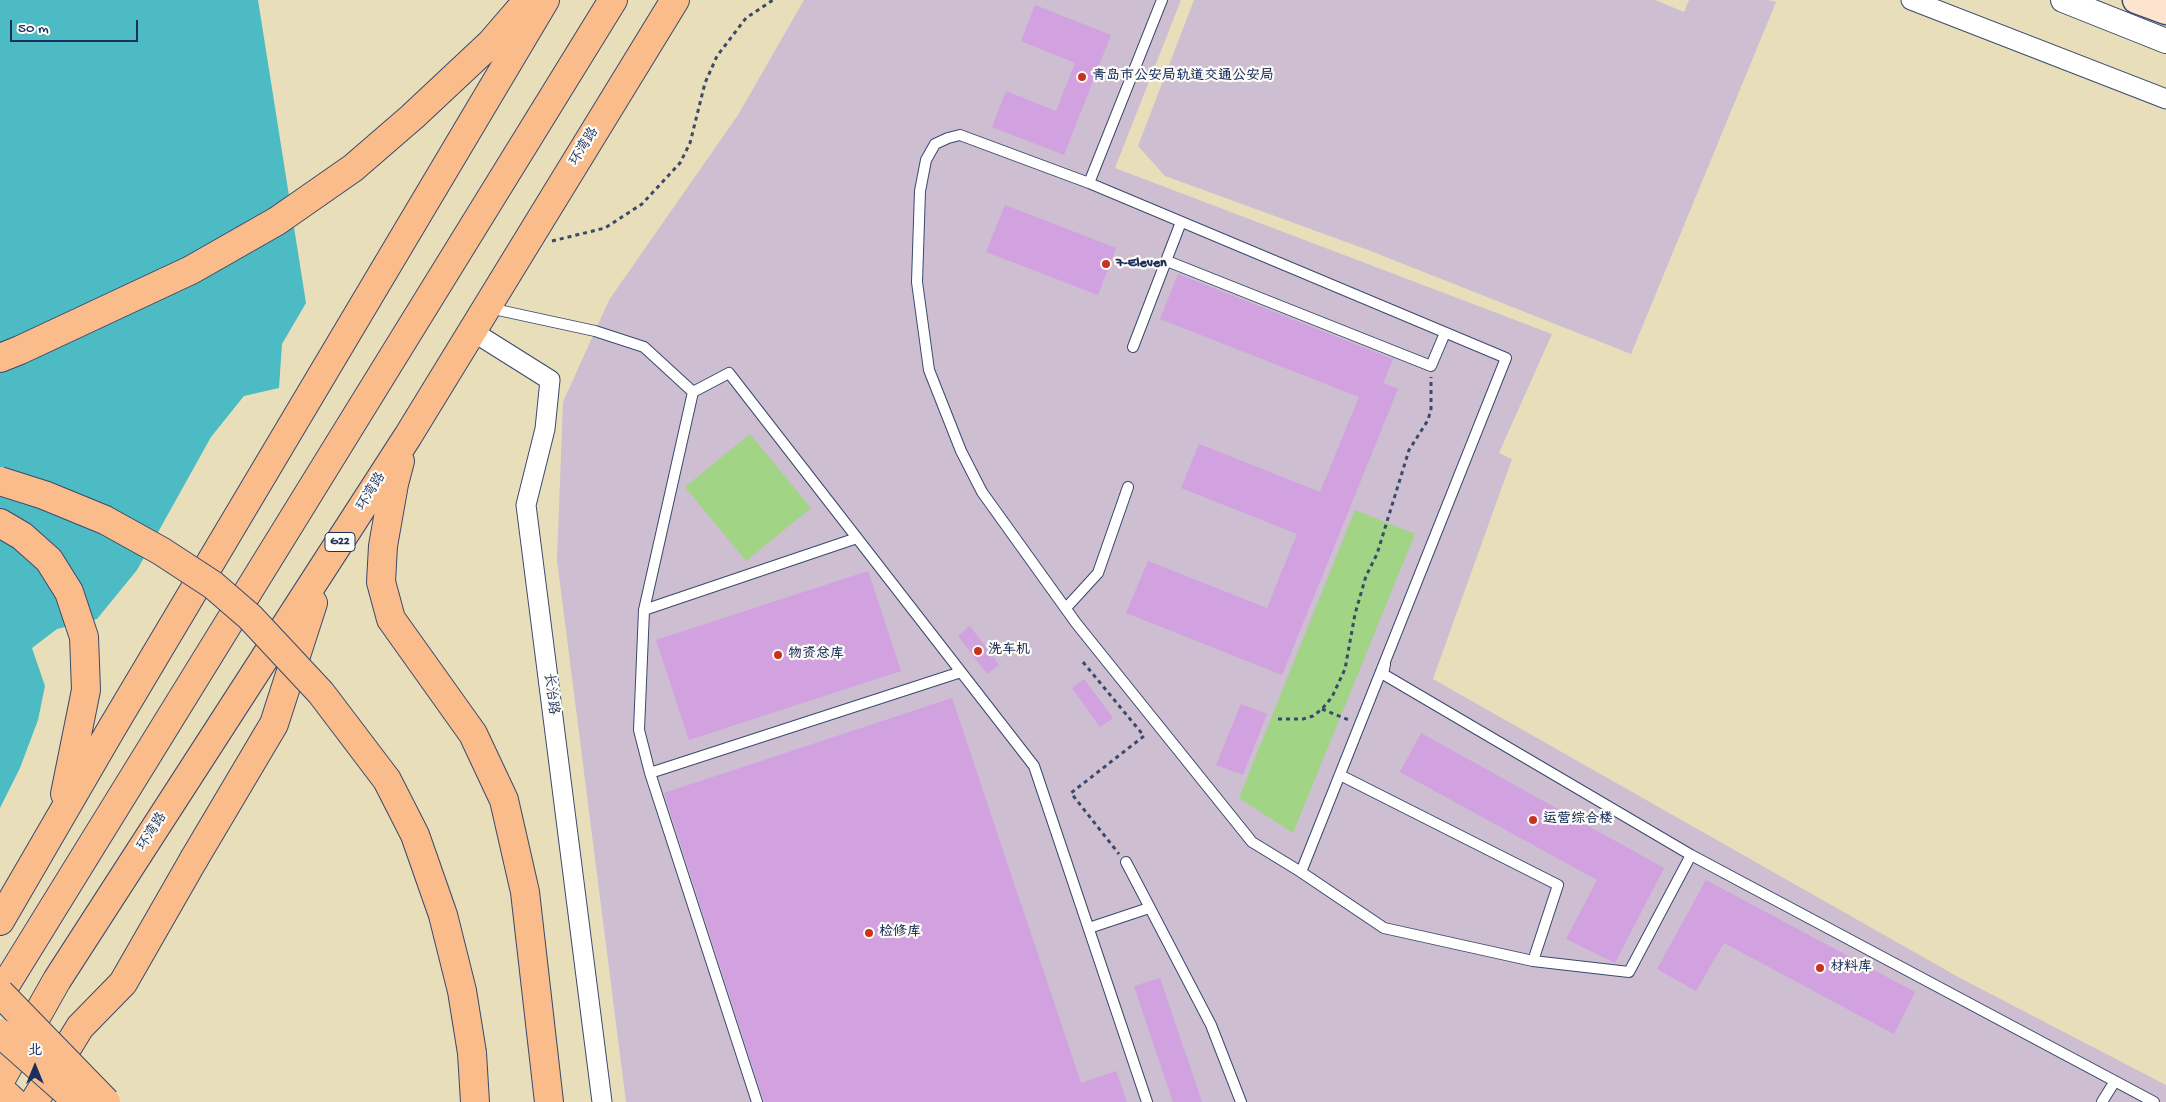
<!DOCTYPE html>
<meta charset="utf-8">
<style>
body{margin:0}
#map{position:relative;width:2166px;height:1102px;overflow:hidden;background:#e8dfba;font-family:"Gochi Hand","LXGW WenKai TC",sans-serif}
canvas{display:block}
.north{position:absolute;left:10px;top:1042px;width:50px;height:50px;-webkit-text-stroke:4px #fdfcf7;paint-order:stroke;rotate:0deg;font-size:14px;font-weight:700;line-height:20px;text-align:center;color:#1b2f5e}
.north::after{content:'';display:block;margin:auto;width:18px;height:22px;background:#1b2f5e;clip-path:polygon(50% 0,100% 100%,50% 72%,0 100%)}
.scale{position:absolute;left:10px;top:20px;width:128px;height:22px;box-sizing:border-box;border:2px solid #1b2f5e;border-top:0;padding-left:6px;font-size:15px;line-height:18px;white-space:nowrap;color:#1b2f5e;-webkit-text-stroke:4px #fdfcf7;paint-order:stroke}
</style>
<div id="map">
<canvas width="2166" height="1102"></canvas>
<div class="north">北</div>
<div class="scale">50 m</div>
</div>
<script>
const g = document.querySelector('canvas').getContext('2d');
g.lineJoin = 'round';
function paint(path, color) {
  g.fillStyle = color;
  g.fill(path, 'evenodd');
}
function toPath(rows) {
  const path = new Path2D();
  for (const r of rows) {
    path.moveTo(r[0], r[1]);
    for (let i = 2; i < r.length; i += 2) path.lineTo(r[i], r[i + 1]);
  }
  return path;
}
function trace(path, color, width, dash) {
  g.strokeStyle = color;
  g.lineWidth = width;
  g.lineCap = dash ? 'butt' : 'round';
  g.setLineDash(dash || []);
  g.stroke(path);
}
function write(font, color, halo, rows, align = 'center') {
  g.font = font + ' "Gochi Hand","LXGW WenKai TC",sans-serif';
  g.lineWidth = 4.5;
  g.setLineDash([]);
  g.textBaseline = 'middle';
  g.strokeStyle = halo;
  g.fillStyle = color;
  for (const [text, x, y, turn = 0] of rows) {
    g.save();
    g.translate(x, y);
    g.rotate((+turn || 0) * Math.PI / 180);
    g.textAlign = isNaN(turn) ? turn : align;
    if (halo) g.strokeText(text, 0, 0);
    g.fillText(text, 0, 0);
    g.restore();
  }
}
paint(toPath([
 [804,0,1181,0,1115,168,1552,334,1499,453,1512,459,1433,679,1960,978,2166,1085,2166,1102,626,1102,557,560,563,402,609,300,738,115],
 [1194,0,1655,0,1684,12,1689,0,1768,0,1776,2,1631,354,1368,250,1165,176,1138,146]
]), '#cdbed2');
paint(toPath([
 [750,434,811,508,746,561,685,487],
 [1355,510,1415,534,1293,833,1239,798]
]), '#a1d484');
paint(toPath([
 [0,0,258,0,306,303,282,344,279,388,244,396,211,437,137,570,97,619,57,629,32,648,45,686,38,720,20,768,0,808]
]), '#4dbbc3');
paint(toPath([
 [1035,5,1111,35,1064,155,992,127,1006,91,1056,111,1075,63,1021,41],
 [1005,205,1116,248,1098,295,986,252],
 [1178,274,1393,359,1383,383,1398,389,1282,675,1126,613,1148,561,1267,608,1297,534,1181,488,1199,444,1320,492,1359,397,1160,319],
 [868,571,901,671,689,740,656,640],
 [970,626,999,665,987,674,958,636],
 [1084,679,1113,718,1100,727,1072,688],
 [952,698,1081,1083,1116,1071,1127,1102,764,1102,664,793],
 [1241,704,1267,714,1243,775,1216,765],
 [1421,733,1664,868,1615,963,1566,939,1597,880,1400,772],
 [1706,880,1915,992,1894,1034,1724,943,1696,991,1657,969],
 [1160,978,1202,1102,1173,1102,1134,986]
]), '#d1a1e0');
const service = toPath([
 [1162,0,1089,183,1506,358,1301,872],
 [1089,183,960,135,948,138,935,144,926,160,920,191,917,282,929,370,961,451,982,492,1076,623,1252,842,1301,872,1384,928,1533,961],
 [1167,261,1431,366,1445,333],
 [489,308,595,331,644,347,693,392,729,373,1034,766,1147,1102],
 [1133,347,1181,222],
 [693,392,644,610,639,730,650,773,757,1102],
 [1066,608,1098,573,1128,487],
 [644,610,857,538],
 [1385,664,1383,674,1691,855,2154,1102],
 [650,773,961,672],
 [1340,775,1558,885,1533,961,1629,972,1691,855],
 [1126,862,1211,1025,1241,1102],
 [1089,928,1149,908],
 [2102,1102,2115,1081]
]);
const minor = toPath([
 [1911,0,2166,99],
 [472,331,550,380,545,429,526,505,602,1102]
]);
const tertiary = toPath([
 [2063,0,2166,41]
]);
const secondary = toPath([
 [2136,0,2166,11]
]);
const trunk = toPath([
 [400,461,394,484,383,546,381,582,391,619,473,734,504,800,525,892,549,1102],
 [194,859,274,724,313,603],
 [0,994,613,0],
 [0,1081,57,980,408,436,675,0]
]);
const motorway = toPath([
 [0,358,20,350,191,270,277,221,353,168,412,117,491,43,528,0],
 [0,523,22,536,49,560,69,592,84,637,86,690,65,794],
 [0,921,112,728,545,0],
 [472,1053,475,1102],
 [0,1089,14,1102],
 [34,1102,80,1027,123,983,194,859]
]);
trace(service, '#3a496c', 12);
trace(minor, '#3a496c', 21);
trace(tertiary, '#3a496c', 26);
trace(secondary, '#3a496c', 29);
trace(trunk, '#3a496c', 30);
trace(motorway, '#3a496c', 30);
trace(toPath([
 [552,241,605,228,642,204,680,163,690,143,705,83,717,56,746,18,773,0],
 [1083,662,1144,736,1071,793,1119,854],
 [1322,709,1349,720],
 [1278,719,1303,719,1313,716,1322,709,1332,697,1345,669,1355,614,1366,576,1377,554,1409,450,1428,420,1431,409,1431,377]
]), '#3a496c', 3, [4, 4]);
trace(service, '#fff', 10);
trace(minor, '#fff', 19);
trace(tertiary, '#fff', 24);
trace(secondary, '#fde4d1', 26);
trace(trunk, '#fabc8b', 28);
trace(motorway, '#fabc8b', 28);
const motorwayBridge = toPath([
 [0,481,44,495,105,520,161,551,213,585,250,617,321,693,387,780,415,835,443,915,462,991,472,1053],
 [0,993,106,1102],
 [0,1033,78,1102]
]);
trace(motorwayBridge, '#3a496c', 30, []);
trace(motorwayBridge, '#fabc8b', 28);
for (const [x, y, r, color] of [
 [1082,77,5,"#c8321e"],
 [1106,264,5,"#c8321e"],
 [978,651,5,"#c8321e"],
 [778,655,5,"#c8321e"],
 [1533,820,5,"#c8321e"],
 [869,933,5,"#c8321e"],
 [1820,968,5,"#c8321e"]
]) {
  const dot = new Path2D();
  dot.arc(x, y, r, 0, 2 * Math.PI);
  g.fillStyle = color;
  g.fill(dot);
  trace(dot, '#fdfcf7', 2);
}
for (const [x, y, w] of [
 [340,542,30]
]) {
  const box = new Path2D();
  box.roundRect(x - w / 2, y - 9.5, w, 19, 4);
  g.fillStyle = '#fdfcf7';
  g.fill(box);
  trace(box, '#1b2f5e', 1);
}
write('bold 12px', '#1b2f5e', null, [
 ["G22",340,542]
]);
write('bold 14px', '#1b2f5e', '#fdfcf7', [
 ["青岛市公安局轨道交通公安局",1092,77],
 ["7-Eleven",1116,264],
 ["洗车机",988,651],
 ["物资总库",788,655],
 ["运营综合楼",1543,820],
 ["检修库",879,933],
 ["材料库",1830,968]
], 'left');
write('14px', '#1b2f5e', '#fdfcf7', [
 ["环湾路",585,147,-58],
 ["环湾路",372,492,-58],
 ["长治路",550,694,83],
 ["环湾路",153,832,-57]
]);
</script>
